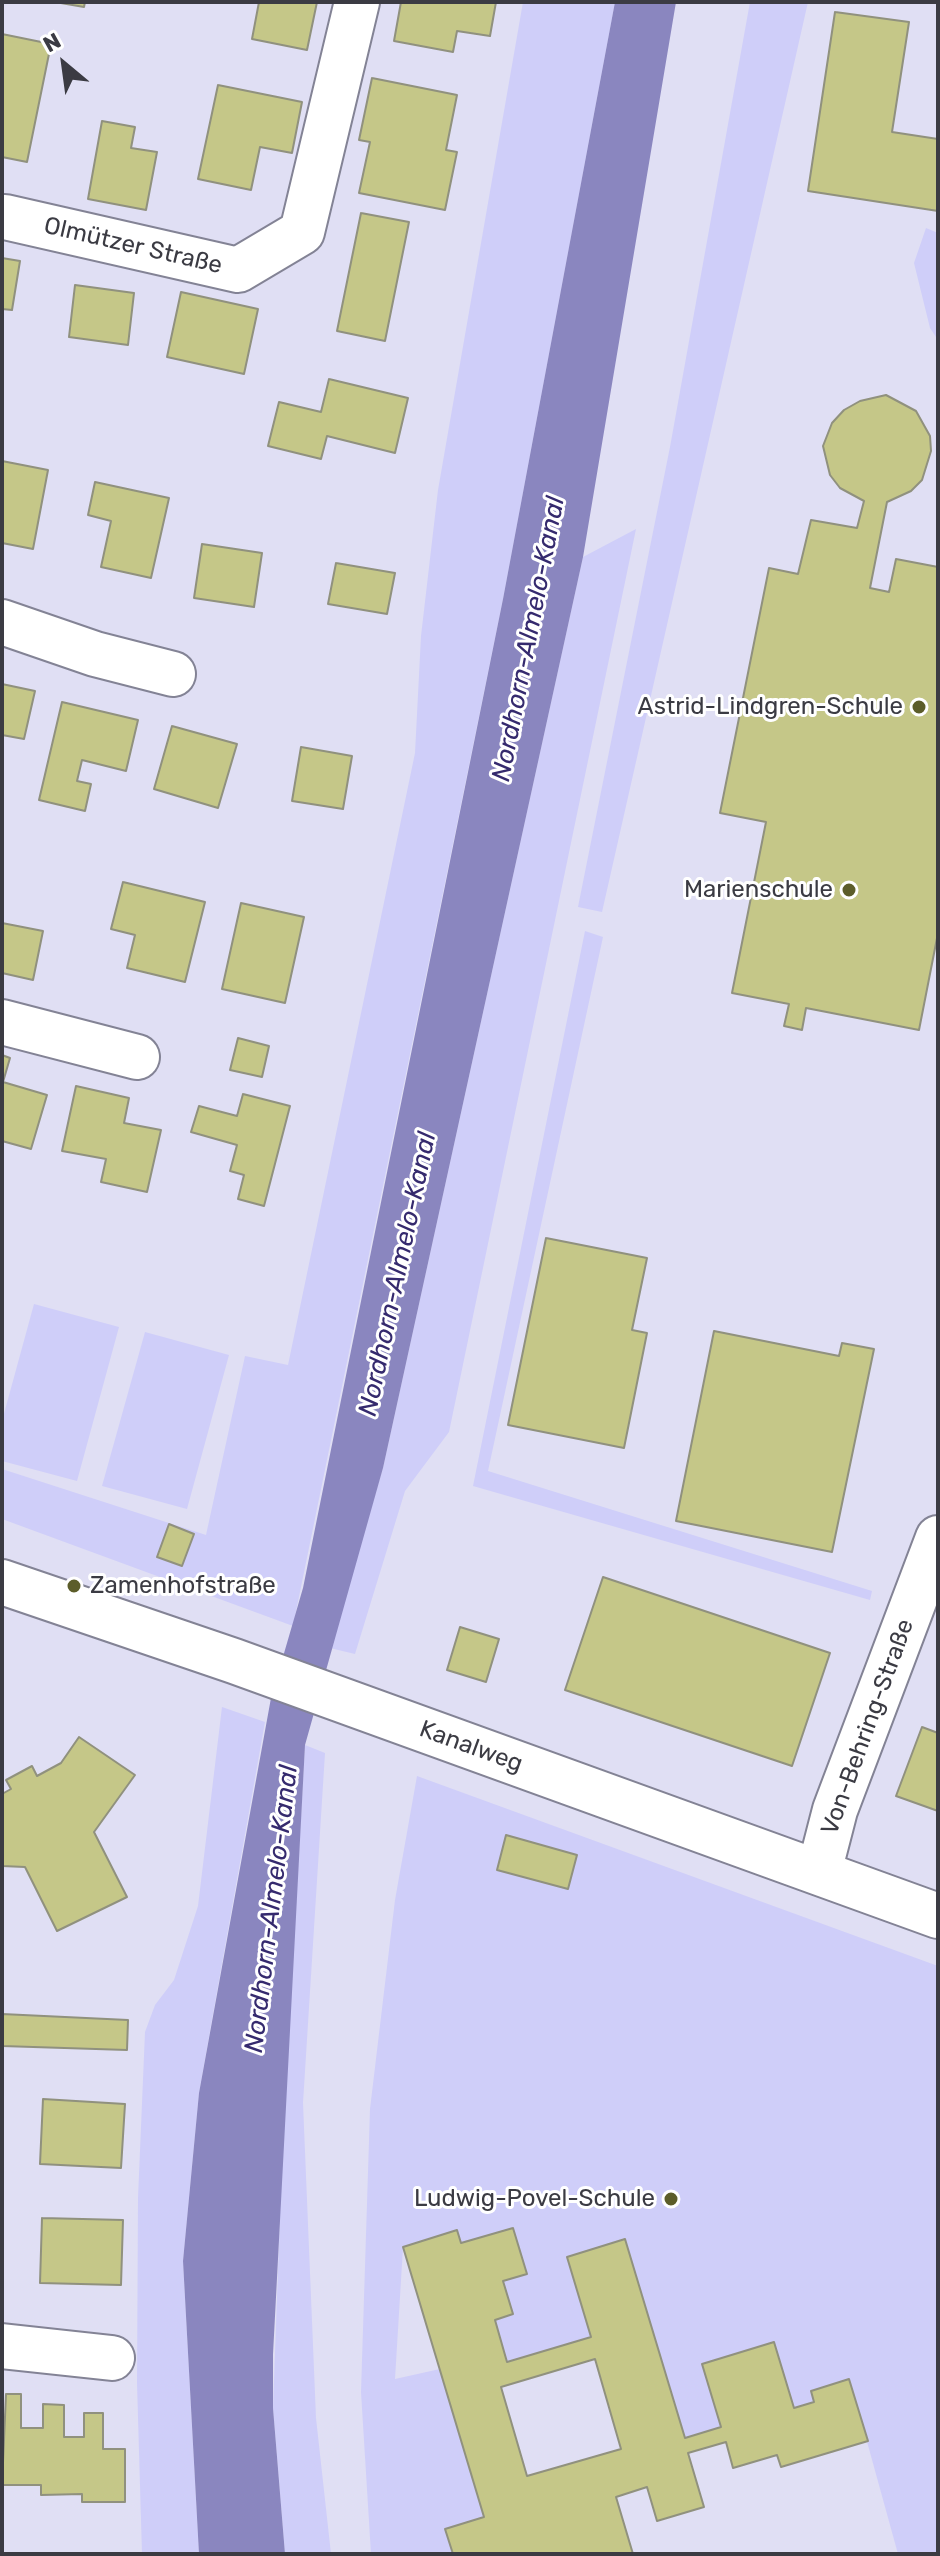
<!DOCTYPE html>
<meta charset="utf-8">
<style>
body{margin:0}
#map{position:relative;width:940px;height:2556px;overflow:hidden;background:#e0dff4;font-family:Rubik,sans-serif}
canvas{display:block}
.frame{position:absolute;inset:0;border:4px solid #3b3b43;pointer-events:none}
.north{position:absolute;left:24px;top:24px;width:80px;height:80px;-webkit-text-stroke:6px #fff;paint-order:stroke;rotate:331deg;font-size:22px;font-weight:700;line-height:32px;text-align:center;color:#3b3b43}
.north::after{content:'';display:block;margin:auto;width:28px;height:36px;background:#3b3b43;clip-path:polygon(50% 0,100% 100%,50% 72%,0 100%)}
</style>
<div id="map">
<canvas width="940" height="2556"></canvas>
<div class="frame"></div>
<div class="north">N</div>
</div>
<script>
const g = document.querySelector('canvas').getContext('2d');
g.lineJoin = 'round';
function paint(path, color) {
  g.fillStyle = color;
  g.fill(path, 'evenodd');
}
function toPath(rows) {
  const path = new Path2D();
  for (const r of rows) {
    path.moveTo(r[0], r[1]);
    for (let i = 2; i < r.length; i += 2) path.lineTo(r[i], r[i + 1]);
  }
  return path;
}
function trace(path, color, width, dash) {
  g.strokeStyle = color;
  g.lineWidth = width;
  g.lineCap = dash ? 'butt' : 'round';
  g.setLineDash(dash || []);
  g.stroke(path);
}
function write(font, color, halo, rows, align = 'center') {
  g.font = font + ' Rubik,sans-serif';
  g.lineWidth = 6;
  g.setLineDash([]);
  g.textBaseline = 'middle';
  g.strokeStyle = halo;
  g.fillStyle = color;
  for (const [text, x, y, turn = 0] of rows) {
    g.save();
    g.translate(x, y);
    g.rotate((+turn || 0) * Math.PI / 180);
    g.textAlign = isNaN(turn) ? turn : align;
    if (halo) g.strokeText(text, 0, 0);
    g.fillText(text, 0, 0);
    g.restore();
  }
}
paint(toPath([
 [523,2,615,2,503,599,293,1626,2,1519,2,1469,206,1535,245,1356,288,1365,415,753,421,636,438,490],
 [750,2,808,2,602,912,578,907,670,447],
 [926,228,938,233,938,340,930,328,914,263],
 [636,529,449,1432,405,1491,355,1654,330,1648,383,1468,583,557],
 [585,931,603,937,488,1471,872,1591,870,1600,473,1486],
 [34,1304,119,1327,77,1481,2,1461,2,1421],
 [145,1332,229,1355,187,1509,102,1486],
 [222,1707,265,1722,199,2093,183,2261,199,2554,142,2554,137,2383,138,2198,145,2032,155,2005,174,1980,198,1906],
 [305,1745,325,1753,303,2103,316,2418,331,2554,285,2554,273,2408,283,2131],
 [417,1776,938,1966,938,2554,898,2554,850,2380,811,2391,814,2402,794,2408,702,2364,721,2427,685,2438,625,2239,567,2257,591,2337,507,2362,495,2320,503,2281,527,2274,513,2228,461,2243,456,2231,403,2247,395,2379,440,2369,484,2517,445,2529,453,2554,371,2554,361,2392,370,2109,395,1900]
]), '#cfcef9');
paint(toPath([
 [615,2,676,2,583,557,383,1468,305,1745,273,2354,273,2408,285,2554,199,2554,183,2261,199,2093,271,1698,303,1588,503,599]
]), '#8a86bf');
const building = toPath([
 [55,2,85,2,84,7,55,2],
 [259,2,317,2,307,50,252,39,259,2],
 [401,2,496,2,490,36,457,31,453,52,394,41,401,2],
 [835,12,909,22,892,132,938,139,938,211,808,191,835,12],
 [2,34,51,44,27,162,2,157,2,34],
 [372,78,457,95,446,150,457,152,445,210,359,193,370,142,359,140,372,78],
 [218,85,302,102,292,153,260,147,251,190,198,179,218,85],
 [102,121,135,127,131,148,157,152,146,210,88,199,102,121],
 [361,213,409,222,385,341,337,331,361,213],
 [2,258,20,261,12,310,2,309,2,258],
 [75,285,134,293,128,345,69,337,75,285],
 [181,292,258,309,244,374,167,357,181,292],
 [329,379,408,398,395,453,327,436,321,459,268,446,279,402,321,412,329,379],
 [886,395,916,411,930,436,931,451,922,480,911,491,887,502,870,588,889,592,896,559,938,567,938,933,919,1030,806,1008,802,1030,784,1026,789,1004,732,993,766,822,720,813,769,568,798,574,811,520,857,528,864,501,840,488,830,475,823,446,832,423,844,410,860,401,886,395],
 [2,461,48,470,33,549,2,543,2,461],
 [95,482,169,498,151,578,101,567,111,521,88,515,95,482],
 [202,544,262,553,254,607,194,598,202,544],
 [336,563,395,573,387,614,328,604,336,563],
 [2,684,35,691,24,739,2,735,2,684],
 [62,702,138,720,126,771,82,760,77,781,91,784,85,811,39,800,62,702],
 [172,726,237,744,218,808,154,789,172,726],
 [301,747,352,756,343,809,292,801,301,747],
 [123,882,205,902,185,982,127,968,135,935,111,929,123,882],
 [241,903,304,917,285,1003,222,989,241,903],
 [2,923,43,931,33,980,2,973,2,923],
 [238,1038,269,1046,262,1077,230,1070,238,1038],
 [2,1055,10,1058,3,1082,47,1095,31,1149,2,1141,2,1055],
 [76,1086,129,1098,124,1123,161,1130,147,1192,101,1182,106,1159,62,1151,76,1086],
 [243,1094,290,1106,264,1206,238,1199,244,1175,230,1171,237,1145,191,1132,199,1106,237,1116,243,1094],
 [546,1238,647,1258,632,1330,647,1333,624,1448,508,1425,546,1238],
 [714,1331,839,1356,842,1343,874,1349,832,1552,676,1521,714,1331],
 [169,1524,194,1534,182,1566,157,1557,169,1524],
 [603,1577,830,1653,792,1766,565,1690,603,1577],
 [460,1627,499,1639,486,1682,447,1670,460,1627],
 [922,1727,938,1733,938,1811,896,1796,922,1727],
 [79,1737,135,1775,94,1832,127,1897,57,1931,25,1867,2,1866,2,1794,11,1789,6,1780,32,1766,37,1776,61,1763,79,1737],
 [506,1835,577,1855,568,1889,497,1870,506,1835],
 [2,2014,128,2020,127,2050,2,2046,2,2014],
 [43,2099,125,2104,121,2168,40,2164,43,2099],
 [42,2218,123,2220,121,2285,40,2283,42,2218],
 [513,2228,527,2274,503,2281,513,2314,495,2320,507,2362,591,2337,567,2257,625,2239,685,2438,721,2427,702,2364,774,2342,794,2408,814,2402,811,2391,849,2379,868,2441,781,2467,777,2455,733,2468,726,2442,688,2453,704,2507,657,2521,647,2487,616,2497,633,2554,453,2554,445,2529,484,2517,403,2247,457,2230,461,2243,513,2228],
 [595,2359,621,2449,527,2476,501,2387,595,2359],
 [6,2394,21,2394,21,2428,43,2428,43,2404,64,2405,64,2437,84,2437,84,2413,103,2413,103,2449,125,2449,125,2502,82,2502,82,2494,41,2495,41,2485,2,2485,6,2394]
]);
paint(building, '#c5c788');
trace(building, '#90917e', 2);
const minor = toPath([
 [5,217,238,270,302,232,357,2],
 [2,622,95,654,173,674],
 [2,1022,137,1057],
 [2,1582,234,1661,938,1916],
 [819,1872,835,1810,938,1538],
 [2,2346,112,2358]
]);
trace(minor, '#838395', 48);
trace(minor, '#fff', 44);
for (const [x, y, r, color] of [
 [919,707,8,"#5c5d2a"],
 [849,890,8,"#5c5d2a"],
 [74,1586,8,"#5c5d2a"],
 [671,2199,8,"#5c5d2a"]
]) {
  const dot = new Path2D();
  dot.arc(x, y, r, 0, 2 * Math.PI);
  g.fillStyle = color;
  g.fill(dot);
  trace(dot, '#fff', 3);
}
write('24px', '#3b3b43', '#fff', [
 ["Olmützer Straße",133,246,13],
 ["Von-Behring-Straße",868,1727,-70],
 ["Kanalweg",471,1747,20]
]);
write('24px', '#3b3b43', '#fff', [
 ["Astrid-Lindgren-Schule",903,707],
 ["Marienschule",833,890],
 ["Zamenhofstraße",90,1586,"left"],
 ["Ludwig-Povel-Schule",655,2199]
], 'right');
write('italic 26px', '#352a6e', '#fff', [
 ["Nordhorn-Almelo-Kanal",529,639,-79],
 ["Nordhorn-Almelo-Kanal",398,1274,-78],
 ["Nordhorn-Almelo-Kanal",272,1909,-83]
]);
</script>
